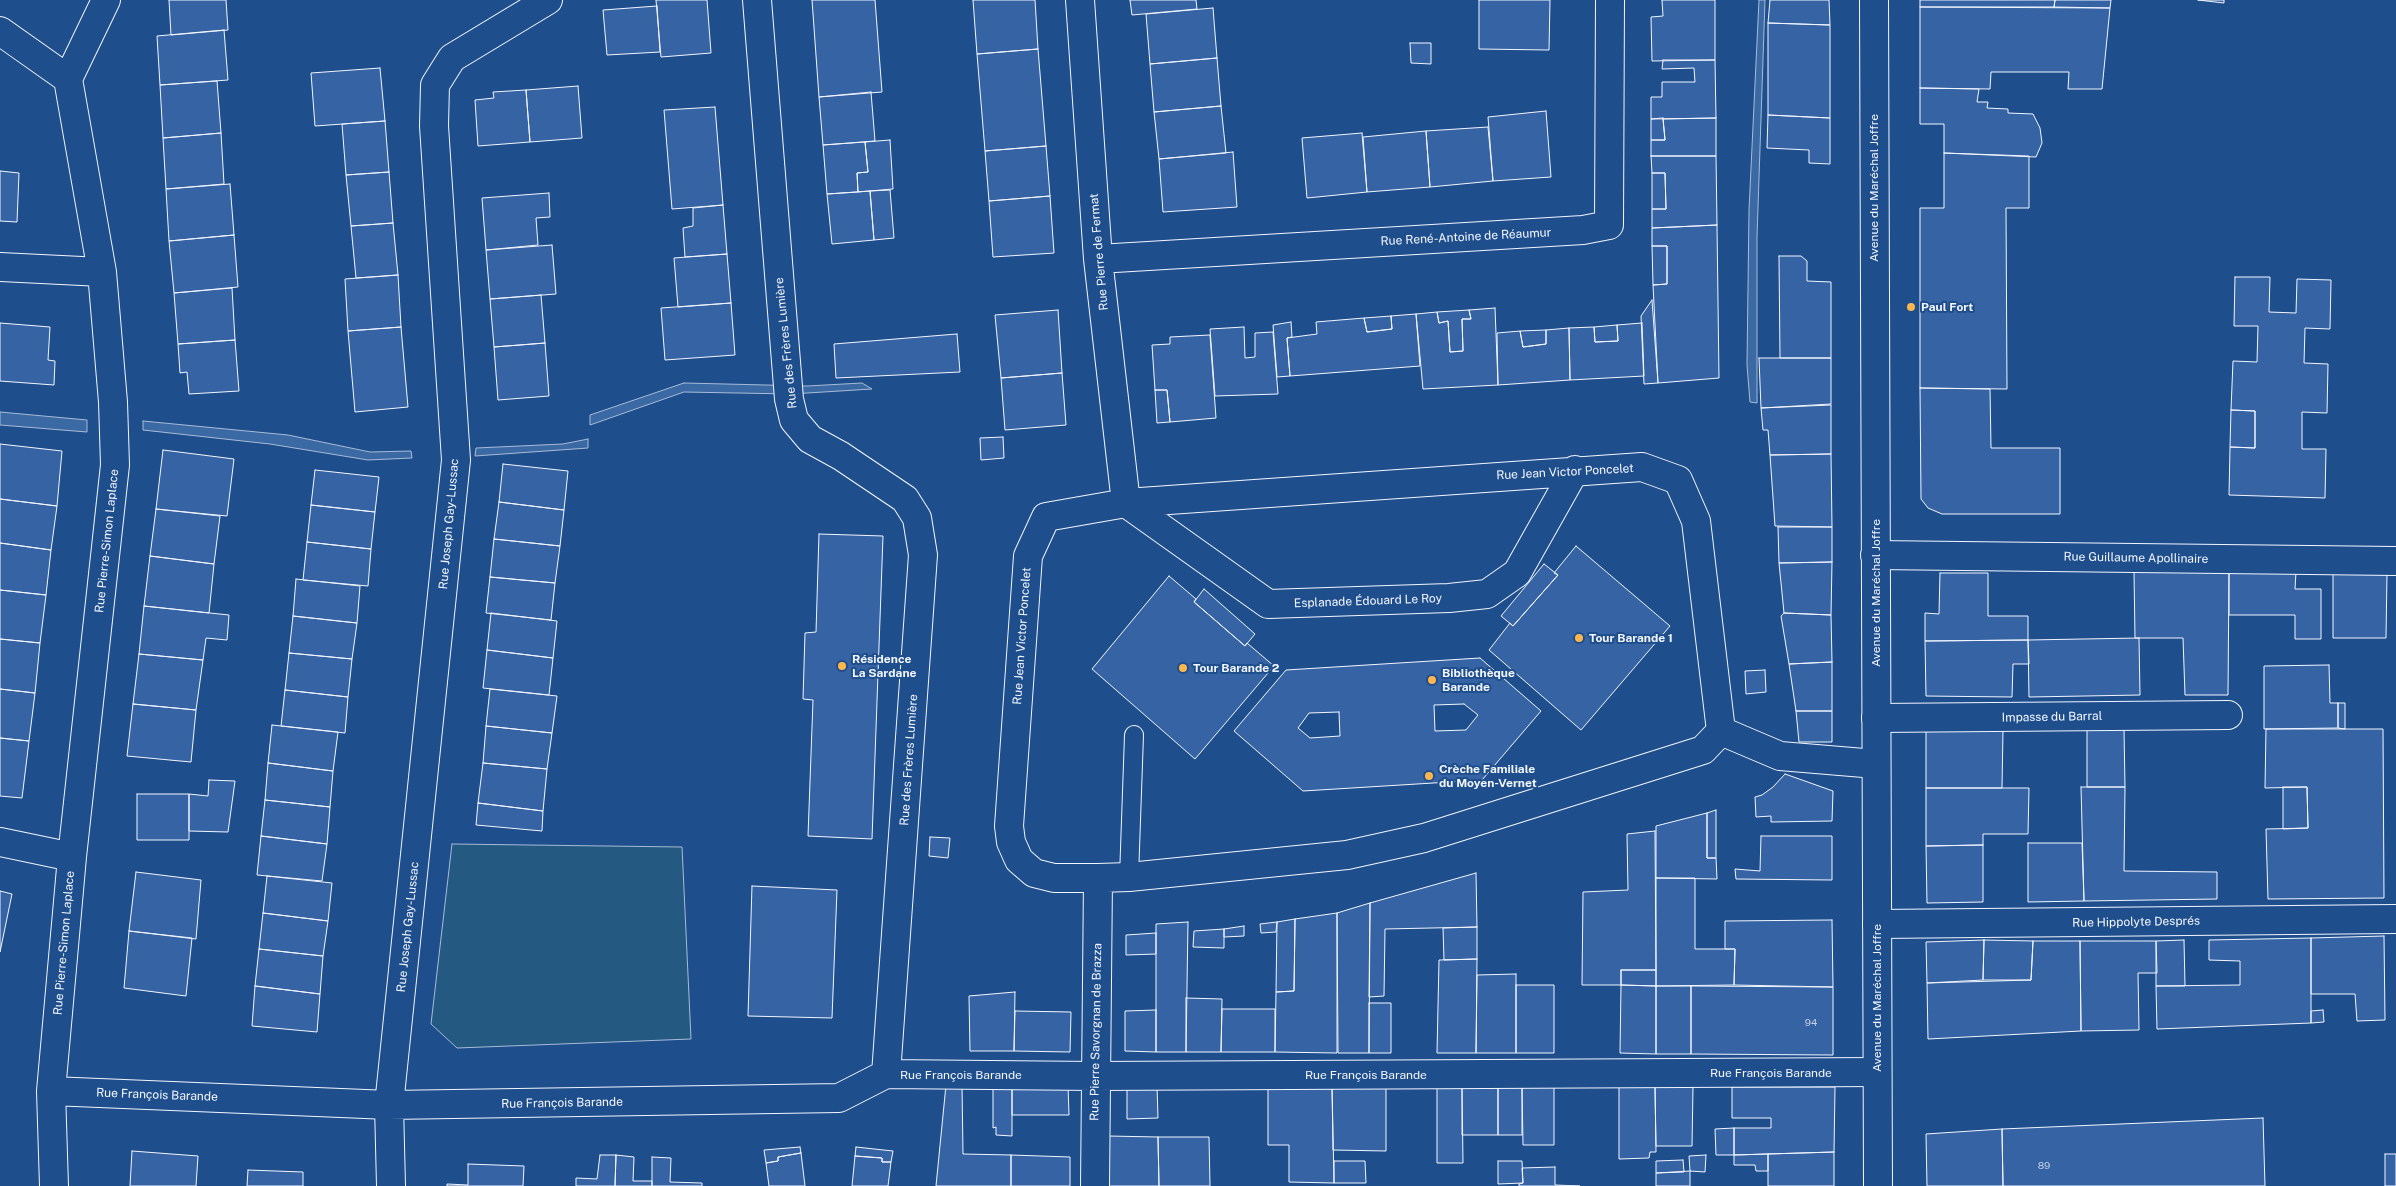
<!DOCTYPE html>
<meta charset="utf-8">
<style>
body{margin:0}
canvas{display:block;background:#1f4e8c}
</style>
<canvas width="2396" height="1186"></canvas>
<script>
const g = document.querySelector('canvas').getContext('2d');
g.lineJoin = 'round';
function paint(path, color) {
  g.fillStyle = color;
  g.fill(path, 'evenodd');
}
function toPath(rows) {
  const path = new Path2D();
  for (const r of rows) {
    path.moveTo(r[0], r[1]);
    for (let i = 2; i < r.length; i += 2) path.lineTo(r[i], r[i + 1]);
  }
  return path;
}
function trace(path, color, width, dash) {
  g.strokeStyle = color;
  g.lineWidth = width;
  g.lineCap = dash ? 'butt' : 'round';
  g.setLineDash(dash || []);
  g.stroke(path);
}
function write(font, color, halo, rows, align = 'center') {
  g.font = font + ' "Public Sans",sans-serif';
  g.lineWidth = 4;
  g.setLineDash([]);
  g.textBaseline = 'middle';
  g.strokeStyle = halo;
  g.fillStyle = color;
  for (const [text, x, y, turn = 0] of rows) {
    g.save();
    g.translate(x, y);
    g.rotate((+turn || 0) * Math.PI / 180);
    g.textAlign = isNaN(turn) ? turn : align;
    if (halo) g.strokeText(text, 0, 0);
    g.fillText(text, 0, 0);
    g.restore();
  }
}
const green = toPath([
 [452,844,682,847,691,1039,457,1048,431,1024,452,844]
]);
paint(green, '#245a82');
trace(green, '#a8bbd7', 1);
const water = toPath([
 [1759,0,1765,0,1757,237,1757,403,1750,402,1747,365,1749,210,1759,0],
 [684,383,807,386,862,383,872,389,791,394,684,392,590,425,590,415,684,383],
 [0,412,87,420,87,432,0,425,0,412],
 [143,421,288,435,370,452,411,451,412,458,368,460,270,444,143,430,143,421],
 [588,439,588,448,475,456,476,448,563,444,588,439]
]);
paint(water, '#3b69a3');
trace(water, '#a8bbd7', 1);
const building = toPath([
 [169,0,226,0,228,30,171,35,169,0],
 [656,0,707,0,711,53,661,57,656,0],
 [812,0,875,0,882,92,819,97,812,0],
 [973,0,1035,0,1038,49,977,54,973,0],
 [1130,0,1196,0,1197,9,1132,15,1130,0],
 [1479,0,1550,0,1549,50,1479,49,1479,0],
 [1662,0,1715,0,1715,60,1652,61,1651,17,1663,16,1662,0],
 [1770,0,1829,0,1830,25,1768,23,1770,0],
 [1920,0,2055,0,2054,7,1920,7,1920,0],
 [2055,0,2111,0,2110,8,2054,7,2055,0],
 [2198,0,2224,0,2224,3,2198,0],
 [657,6,660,52,607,55,603,10,657,6],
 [1920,7,2110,8,2102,89,2068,89,2069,72,1991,72,1990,89,1920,88,1920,7],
 [1213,8,1217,58,1150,64,1146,14,1213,8],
 [1768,23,1830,25,1830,118,1768,115,1768,23],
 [224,30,228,80,160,85,157,36,224,30],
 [1410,43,1431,43,1431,64,1411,63,1410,43],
 [1038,49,1046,146,985,151,977,54,1038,49],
 [1217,58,1221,106,1154,112,1150,64,1217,58],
 [1663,60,1715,60,1716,118,1651,119,1651,97,1662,97,1662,82,1695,82,1694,68,1662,69,1663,60],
 [380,68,385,121,315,126,311,73,380,68],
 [217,81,221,133,163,138,160,85,217,81],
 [578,86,582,138,530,142,526,90,578,86],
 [1920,88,1979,89,1977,102,1988,102,1987,108,2008,109,2008,113,2033,114,2040,128,2042,143,2036,157,1944,153,1944,124,1920,124,1920,88],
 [526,90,530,142,478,146,475,100,494,98,493,92,526,90],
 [871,92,875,141,823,145,819,97,871,92],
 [1221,106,1226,153,1159,159,1154,112,1221,106],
 [715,107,723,205,672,209,664,110,715,107],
 [1546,111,1551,177,1493,181,1488,117,1546,111],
 [1768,115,1830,118,1830,164,1809,163,1809,150,1767,148,1768,115],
 [1663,118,1665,140,1651,140,1651,119,1663,118],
 [1716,118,1716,156,1651,156,1651,140,1665,140,1663,119,1716,118],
 [385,121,389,172,346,175,342,124,385,121],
 [1488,127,1493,181,1430,187,1426,131,1488,127],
 [1426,131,1430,187,1367,192,1363,137,1426,131],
 [221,133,224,184,166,189,163,138,221,133],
 [1362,133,1367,192,1307,198,1302,138,1362,133],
 [890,140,893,189,858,192,857,173,868,172,865,142,890,140],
 [865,142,868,172,857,173,858,192,827,194,823,145,865,142],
 [1046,146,1050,196,989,201,985,151,1046,146],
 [1233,152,1237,207,1163,212,1159,159,1233,152],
 [1944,153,2029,156,2029,208,2006,208,2007,389,1920,388,1920,208,1944,208,1944,153],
 [1651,156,1716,156,1717,225,1652,228,1652,209,1666,209,1665,173,1652,173,1651,156],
 [0,171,19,173,17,222,0,221,0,171],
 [389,172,393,223,351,226,346,175,389,172],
 [1652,173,1665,173,1666,209,1652,209,1652,173],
 [230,184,234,235,169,241,166,189,230,184],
 [890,190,894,238,874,240,870,191,890,190],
 [870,191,874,240,832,244,827,194,870,191],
 [549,193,550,217,536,218,538,245,486,250,482,198,549,193],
 [1050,196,1054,253,993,257,989,201,1050,196],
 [723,205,727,254,685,257,683,228,693,226,693,208,723,205],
 [393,223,398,275,356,278,351,226,393,223],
 [1717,225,1719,378,1658,383,1653,285,1667,284,1667,246,1652,246,1652,228,1717,225],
 [234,235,238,287,174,293,169,241,234,235],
 [552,245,556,294,490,299,486,250,552,245],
 [1652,246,1667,246,1667,284,1653,285,1652,246],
 [727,254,731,303,678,307,674,258,727,254],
 [1779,256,1801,256,1807,261,1807,281,1831,282,1831,358,1780,358,1779,256],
 [398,275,401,327,348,331,345,279,398,275],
 [2235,277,2270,277,2269,312,2296,313,2297,279,2331,280,2330,329,2305,328,2304,363,2328,364,2327,413,2302,412,2302,449,2326,449,2325,498,2229,495,2230,447,2255,448,2255,411,2231,410,2233,361,2257,362,2258,326,2234,326,2235,277],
 [232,288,235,340,178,344,174,293,232,288],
 [541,295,545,343,494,347,490,299,541,295],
 [1652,300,1658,383,1644,384,1641,316,1652,300],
 [731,303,735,355,665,360,661,308,731,303],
 [1495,308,1498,385,1423,389,1416,314,1437,312,1439,323,1448,321,1450,352,1463,351,1462,319,1471,319,1469,310,1495,308],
 [1058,310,1062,373,1001,378,995,315,1058,310],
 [1469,310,1471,319,1462,319,1463,351,1450,352,1448,321,1439,323,1437,312,1469,310],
 [1416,314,1420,366,1290,376,1287,338,1317,334,1316,322,1364,318,1367,332,1392,329,1391,316,1416,314],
 [1391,316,1392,329,1367,332,1364,318,1391,316],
 [1291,322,1292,337,1287,338,1290,376,1277,377,1273,325,1291,322],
 [0,323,50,327,48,360,55,361,54,385,0,381,0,323],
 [1642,323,1644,376,1570,380,1569,328,1594,327,1595,342,1618,341,1617,325,1642,323],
 [1617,325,1618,341,1595,342,1594,327,1617,325],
 [401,327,408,407,355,412,348,331,401,327],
 [1244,327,1245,358,1255,357,1255,333,1273,332,1278,394,1215,396,1210,329,1244,327],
 [1569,328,1570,380,1498,385,1497,333,1520,331,1523,347,1546,344,1546,330,1569,328],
 [1546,330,1546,344,1523,347,1520,331,1546,330],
 [957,334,960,372,836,378,834,344,957,334],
 [1210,335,1216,418,1170,422,1167,390,1155,390,1152,345,1170,344,1170,337,1210,335],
 [235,340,239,391,189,394,187,372,180,373,178,344,235,340],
 [545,343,549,396,498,400,494,347,545,343],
 [1759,358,1831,358,1831,404,1761,408,1759,358],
 [1062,373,1066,425,1005,430,1001,378,1062,373],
 [1920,388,1990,389,1991,448,2060,448,2060,514,1942,514,1928,508,1921,499,1920,388],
 [1155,390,1167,390,1170,422,1157,423,1155,390],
 [1831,405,1831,454,1770,455,1768,430,1763,430,1761,408,1831,405],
 [2231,410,2255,411,2255,448,2230,447,2231,410],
 [1003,437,1004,458,981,460,980,438,1003,437],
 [0,444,62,451,57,506,0,499,0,444],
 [163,450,234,459,227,516,156,509,163,450],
 [1831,454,1832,527,1775,526,1770,455,1831,454],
 [503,464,568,471,564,510,499,502,503,464],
 [315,470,379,477,375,512,311,505,315,470],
 [0,499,57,506,51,550,0,543,0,499],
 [499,502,564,510,560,546,494,539,499,502],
 [311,505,375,512,371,549,307,542,311,505],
 [156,509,220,516,214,564,150,556,156,509],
 [1778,527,1832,527,1832,562,1779,563,1778,527],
 [819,534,883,536,872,839,808,836,813,700,803,699,805,633,816,632,819,534],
 [494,539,560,546,555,583,490,577,494,539],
 [307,542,371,549,368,586,303,580,307,542],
 [0,543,51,550,46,595,0,590,0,543],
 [1576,546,1670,626,1581,730,1489,650,1510,623,1513,626,1558,575,1554,573,1576,546],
 [150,556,214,564,209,613,144,606,150,556],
 [1832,562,1831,615,1784,613,1779,563,1832,562],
 [1544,564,1558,575,1513,626,1501,616,1544,564],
 [2134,572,2229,572,2228,695,2185,695,2183,638,2135,638,2134,572],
 [2229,572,2296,572,2295,589,2321,589,2321,639,2295,639,2295,615,2229,615,2229,572],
 [2333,572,2387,573,2386,638,2333,638,2333,572],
 [1940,573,1988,573,1988,616,2028,616,2028,640,1925,641,1925,613,1939,614,1940,573],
 [1169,576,1196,599,1194,602,1245,646,1247,643,1274,666,1195,759,1092,669,1169,576],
 [490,577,555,583,551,620,486,613,490,577],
 [296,579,360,586,357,623,293,616,296,579],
 [1204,589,1255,634,1245,646,1194,602,1204,589],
 [0,590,46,595,40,643,0,639,0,590],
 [144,606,229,615,227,640,206,638,203,660,139,654,144,606],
 [491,613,557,621,553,658,487,650,491,613],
 [1784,613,1831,615,1832,662,1789,664,1781,616,1784,613],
 [293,616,357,623,352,659,289,653,293,616],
 [2139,638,2140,695,2029,697,2028,640,2139,638],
 [0,639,40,643,35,693,0,689,0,639],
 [2028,640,2029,664,2013,664,2012,697,1926,696,1925,641,2028,640],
 [487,650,553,658,549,695,483,688,487,650],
 [289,653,352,659,348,697,285,690,289,653],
 [139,654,203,660,196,710,133,704,139,654],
 [1480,658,1541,711,1482,780,1303,791,1234,731,1286,670,1480,658],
 [1464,704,1478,715,1466,730,1435,731,1434,705,1464,704],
 [1339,712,1340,736,1310,738,1298,728,1309,713,1339,712],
 [1832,662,1832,711,1796,711,1789,664,1832,662],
 [2329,665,2330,703,2338,703,2338,728,2264,729,2264,666,2329,665],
 [1765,670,1766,692,1746,694,1745,671,1765,670],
 [0,689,35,693,29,741,0,738,0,689],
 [490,689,557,696,552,733,486,726,490,689],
 [285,690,348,697,345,733,281,726,285,690],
 [2338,703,2345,703,2345,729,2338,728,2338,703],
 [133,704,196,710,191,762,127,756,133,704],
 [1796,711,1832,711,1832,742,1799,742,1796,711],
 [272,725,338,732,333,771,268,763,272,725],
 [486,726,552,733,547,769,483,763,486,726],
 [2124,729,2125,787,2087,787,2087,730,2124,729],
 [2266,729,2383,729,2384,898,2268,899,2266,829,2308,828,2307,787,2265,788,2266,729],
 [2003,730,2002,788,1926,788,1926,731,2003,730],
 [0,738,29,741,22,798,0,796,0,738],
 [268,763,333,771,330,807,265,800,268,763],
 [483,763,547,769,543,811,478,803,483,763],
 [1785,774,1833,791,1832,821,1771,822,1771,816,1756,817,1755,797,1762,795,1773,787,1785,774],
 [209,780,235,781,228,832,189,831,189,794,208,796,209,780],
 [2081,787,2125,787,2124,871,2217,872,2217,899,2084,901,2081,787],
 [2283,787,2307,787,2308,828,2283,829,2283,787],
 [1926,788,2029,788,2028,834,1983,834,1983,845,1926,846,1926,788],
 [137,794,189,794,189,840,137,840,137,794],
 [265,800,330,807,327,844,261,836,265,800],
 [478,803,543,811,542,831,476,825,478,803],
 [1716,810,1716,858,1707,858,1707,813,1716,810],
 [1707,813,1707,858,1716,858,1717,879,1656,878,1656,826,1707,813],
 [1655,831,1656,970,1621,970,1621,985,1582,985,1583,892,1628,890,1627,834,1655,831],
 [261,836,327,844,322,881,257,875,261,836],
 [1761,836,1832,836,1832,880,1736,879,1735,869,1760,871,1761,836],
 [930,837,950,838,948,858,929,856,930,837],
 [2028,843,2082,843,2084,901,2028,902,2028,843],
 [1983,845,1983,902,1927,903,1926,846,1983,845],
 [136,872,201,880,196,939,129,931,136,872],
 [1476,873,1477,927,1385,929,1384,996,1369,997,1370,903,1476,873],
 [267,876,332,883,328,921,263,913,267,876],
 [1656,878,1695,878,1695,949,1735,949,1734,985,1656,986,1656,878],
 [752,886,837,890,832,1018,748,1016,752,886],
 [0,891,12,894,0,952,0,891],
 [1370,903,1369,1053,1338,1053,1337,913,1370,903],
 [263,913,328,921,323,956,259,949,263,913],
 [1337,913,1337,1053,1275,1052,1276,992,1294,991,1295,919,1337,913],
 [1295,919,1294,991,1276,992,1277,922,1295,919],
 [1832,920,1833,987,1734,985,1735,949,1725,949,1725,921,1832,920],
 [1188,922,1186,1052,1156,1052,1156,924,1188,922],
 [1277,922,1276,932,1261,933,1260,924,1277,922],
 [1244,926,1244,936,1224,937,1224,929,1244,926],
 [1477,927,1477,959,1444,960,1443,928,1477,927],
 [1224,929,1224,948,1193,947,1194,931,1224,929],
 [129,931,192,938,186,996,124,988,129,931],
 [1156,933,1156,954,1126,955,1126,935,1156,933],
 [2384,936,2385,1020,2357,1021,2355,994,2311,994,2311,938,2384,936],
 [2311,938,2311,1023,2157,1029,2156,986,2240,985,2240,961,2209,960,2209,940,2311,938],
 [1984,940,2033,941,2031,980,1983,980,1984,940],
 [1984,940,1983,980,1927,983,1926,942,1984,940],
 [2184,940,2185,986,2156,986,2156,941,2184,940],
 [2033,941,2080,941,2081,1031,1928,1039,1927,983,2031,980,2033,941],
 [2080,941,2156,941,2157,973,2138,973,2139,1030,2081,1031,2080,941],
 [259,949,323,956,320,994,255,986,259,949],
 [1477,959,1476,1053,1437,1053,1439,960,1477,959],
 [1621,970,1656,970,1656,986,1621,985,1621,970],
 [1516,974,1516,1053,1476,1053,1477,975,1516,974],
 [1516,985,1554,985,1554,1053,1516,1053,1516,985],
 [1621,985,1656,986,1656,1054,1620,1053,1621,985],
 [255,986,320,994,317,1032,252,1026,255,986],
 [1656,986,1691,986,1691,1054,1656,1054,1656,986],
 [1691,986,1833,987,1833,1055,1691,1054,1691,986],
 [1015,992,1014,1051,970,1051,969,996,1015,992],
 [1186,998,1222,999,1221,1052,1186,1052,1186,998],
 [1369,1003,1391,1003,1391,1053,1369,1053,1369,1003],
 [1222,1009,1275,1009,1275,1052,1221,1052,1222,1009],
 [1156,1010,1156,1052,1125,1051,1125,1011,1156,1010],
 [2323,1010,2324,1022,2311,1023,2311,1011,2323,1010],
 [1015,1011,1071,1012,1070,1052,1014,1051,1015,1011],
 [946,1085,962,1085,963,1154,1011,1155,1011,1186,936,1186,946,1085],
 [993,1085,1012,1085,1012,1136,996,1135,996,1127,993,1128,993,1085],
 [1012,1085,1068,1085,1069,1115,1012,1115,1012,1085],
 [1127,1085,1157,1086,1158,1118,1127,1119,1127,1085],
 [1437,1085,1462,1086,1463,1163,1437,1163,1437,1085],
 [1268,1086,1332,1086,1334,1183,1289,1182,1289,1145,1268,1145,1268,1086],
 [1332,1086,1386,1086,1386,1151,1333,1150,1332,1086],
 [1462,1086,1498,1086,1498,1135,1462,1135,1462,1086],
 [1498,1086,1522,1086,1522,1135,1498,1135,1498,1086],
 [1522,1086,1554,1087,1554,1145,1523,1145,1522,1086],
 [1619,1087,1655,1087,1656,1152,1650,1152,1649,1158,1619,1159,1619,1087],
 [1655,1087,1693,1087,1692,1146,1656,1146,1655,1087],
 [1732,1087,1835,1087,1834,1152,1734,1155,1734,1128,1771,1128,1771,1118,1732,1118,1732,1087],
 [2263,1118,2265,1186,2003,1186,2002,1129,2263,1118],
 [1734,1128,1734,1155,1716,1155,1715,1129,1734,1128],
 [2002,1129,2003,1186,1927,1186,1926,1134,2002,1129],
 [1108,1136,1158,1137,1159,1186,1109,1186,1108,1136],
 [1158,1137,1209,1137,1210,1186,1159,1186,1158,1137],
 [800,1147,801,1153,778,1157,778,1161,766,1163,764,1150,800,1147],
 [856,1147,893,1151,891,1162,882,1162,882,1158,855,1156,856,1147],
 [132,1151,198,1156,196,1186,130,1186,132,1151],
 [1834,1152,1834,1186,1768,1186,1768,1154,1834,1152],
 [801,1153,805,1186,769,1186,766,1163,778,1161,778,1157,801,1153],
 [1768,1154,1768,1171,1756,1171,1755,1165,1734,1165,1734,1155,1768,1154],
 [2385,1154,2396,1154,2396,1186,2385,1186,2385,1154],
 [600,1155,616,1155,615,1186,576,1186,576,1178,597,1179,600,1155],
 [616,1155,634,1157,633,1181,652,1181,652,1186,615,1186,616,1155],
 [1011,1155,1070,1157,1070,1186,1011,1186,1011,1155],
 [1706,1155,1705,1172,1690,1171,1689,1156,1706,1155],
 [855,1156,882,1158,882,1162,891,1162,888,1186,852,1186,855,1156],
 [652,1157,671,1158,670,1182,702,1183,702,1186,652,1186,652,1157],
 [1683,1160,1684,1172,1656,1173,1656,1161,1683,1160],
 [1334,1161,1365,1161,1366,1183,1334,1183,1334,1161],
 [1498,1161,1522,1161,1523,1183,1498,1184,1498,1161],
 [468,1164,524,1166,523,1186,447,1186,447,1184,468,1185,468,1164],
 [1555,1167,1555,1185,1580,1186,1519,1186,1519,1184,1523,1183,1522,1168,1555,1167],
 [248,1170,303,1172,303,1186,247,1186,248,1170],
 [1690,1171,1690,1186,1656,1186,1656,1173,1690,1171]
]);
paint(building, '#3563a3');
trace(building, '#f2f6ff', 1);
const service = toPath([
 [1129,877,1134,735]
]);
const minor = toPath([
 [757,0,789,399,794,420,810,439,841,456,905,499,917,518,923,555,886,1074],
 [1080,0,1098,259,1126,503,1268,604,1449,598,1487,594,1517,573,1575,470],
 [0,31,68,79],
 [1098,259,1583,230,1609,225,1610,0],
 [0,267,102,272],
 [1642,467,1678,480,1696,521,1721,731,1703,750,1424,838,1347,855,1129,877,1098,878,1054,878,1034,873,1019,860,1011,842,1009,826,1028,556,1046,517,1126,503,1642,467],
 [1875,555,2396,561],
 [1876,718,2228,715],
 [1721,731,1780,756,1876,764],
 [0,842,72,857],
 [1877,924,2396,919],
 [51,1091,389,1105,839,1098,886,1074,1095,1076,1877,1072],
 [54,1186,51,1091,72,857,115,465,113,402,102,272,68,79,106,0],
 [391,1186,389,1105,456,460,434,126,435,85,452,58,548,0],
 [1095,1186,1098,878]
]);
const secondary = toPath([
 [1874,0,1878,1186]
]);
trace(service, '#f2f6ff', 20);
trace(minor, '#f2f6ff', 30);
trace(secondary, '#f2f6ff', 30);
trace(service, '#1f4e8c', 18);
trace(minor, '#1f4e8c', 28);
trace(secondary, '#1f4e8c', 28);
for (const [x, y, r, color] of [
 [1911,307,5,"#ffb74d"],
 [1579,638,5,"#ffb74d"],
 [842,666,5,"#ffb74d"],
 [1183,668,5,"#ffb74d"],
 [1432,680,5,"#ffb74d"],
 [1429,776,5,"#ffb74d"]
]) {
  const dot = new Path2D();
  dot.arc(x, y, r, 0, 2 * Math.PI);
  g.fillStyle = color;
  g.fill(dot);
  trace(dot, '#1f4e8c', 2);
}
write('10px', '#c3d1e8', null, [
 ["94",1811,1023],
 ["89",2044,1166]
]);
write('12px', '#f2f6ff', '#1f4e8c', [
 ["Avenue du Maréchal Joffre",1874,188,-90],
 ["Rue René-Antoine de Réaumur",1466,237,-3],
 ["Rue Pierre de Fermat",1099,252,-95],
 ["Rue des Frères Lumière",786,343,-96],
 ["Rue Jean Victor Poncelet",1565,472,-3],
 ["Rue Joseph Gay-Lussac",449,524,-85],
 ["Rue Pierre-Simon Laplace",107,541,-84],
 ["Rue Guillaume Apollinaire",2136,558,1],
 ["Avenue du Maréchal Joffre",1876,593,-90],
 ["Esplanade Édouard Le Roy",1368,601,-2],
 ["Rue Jean Victor Poncelet",1022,636,-86],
 ["Impasse du Barral",2052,717,-1],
 ["Rue des Frères Lumière",909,760,-86],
 ["Rue Hippolyte Després",2136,922,-1],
 ["Rue Joseph Gay-Lussac",408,927,-84],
 ["Rue Pierre-Simon Laplace",64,943,-85],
 ["Avenue du Maréchal Joffre",1877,998,-90],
 ["Rue Pierre Savorgnan de Brazza",1096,1032,-89],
 ["Rue François Barande",1771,1073],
 ["Rue François Barande",961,1075],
 ["Rue François Barande",1366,1075],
 ["Rue François Barande",157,1095,2],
 ["Rue François Barande",562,1103,-1]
]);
write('bold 12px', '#f2f6ff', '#1f4e8c', [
 ["Paul Fort",1921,307],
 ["Tour Barande 1",1589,638],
 ["Résidence",852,659],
 ["La Sardane",852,673],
 ["Tour Barande 2",1193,668],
 ["Bibliothèque",1442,673],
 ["Barande",1442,687],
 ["Crèche Familiale",1439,769],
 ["du Moyen-Vernet",1439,783]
], 'left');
</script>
